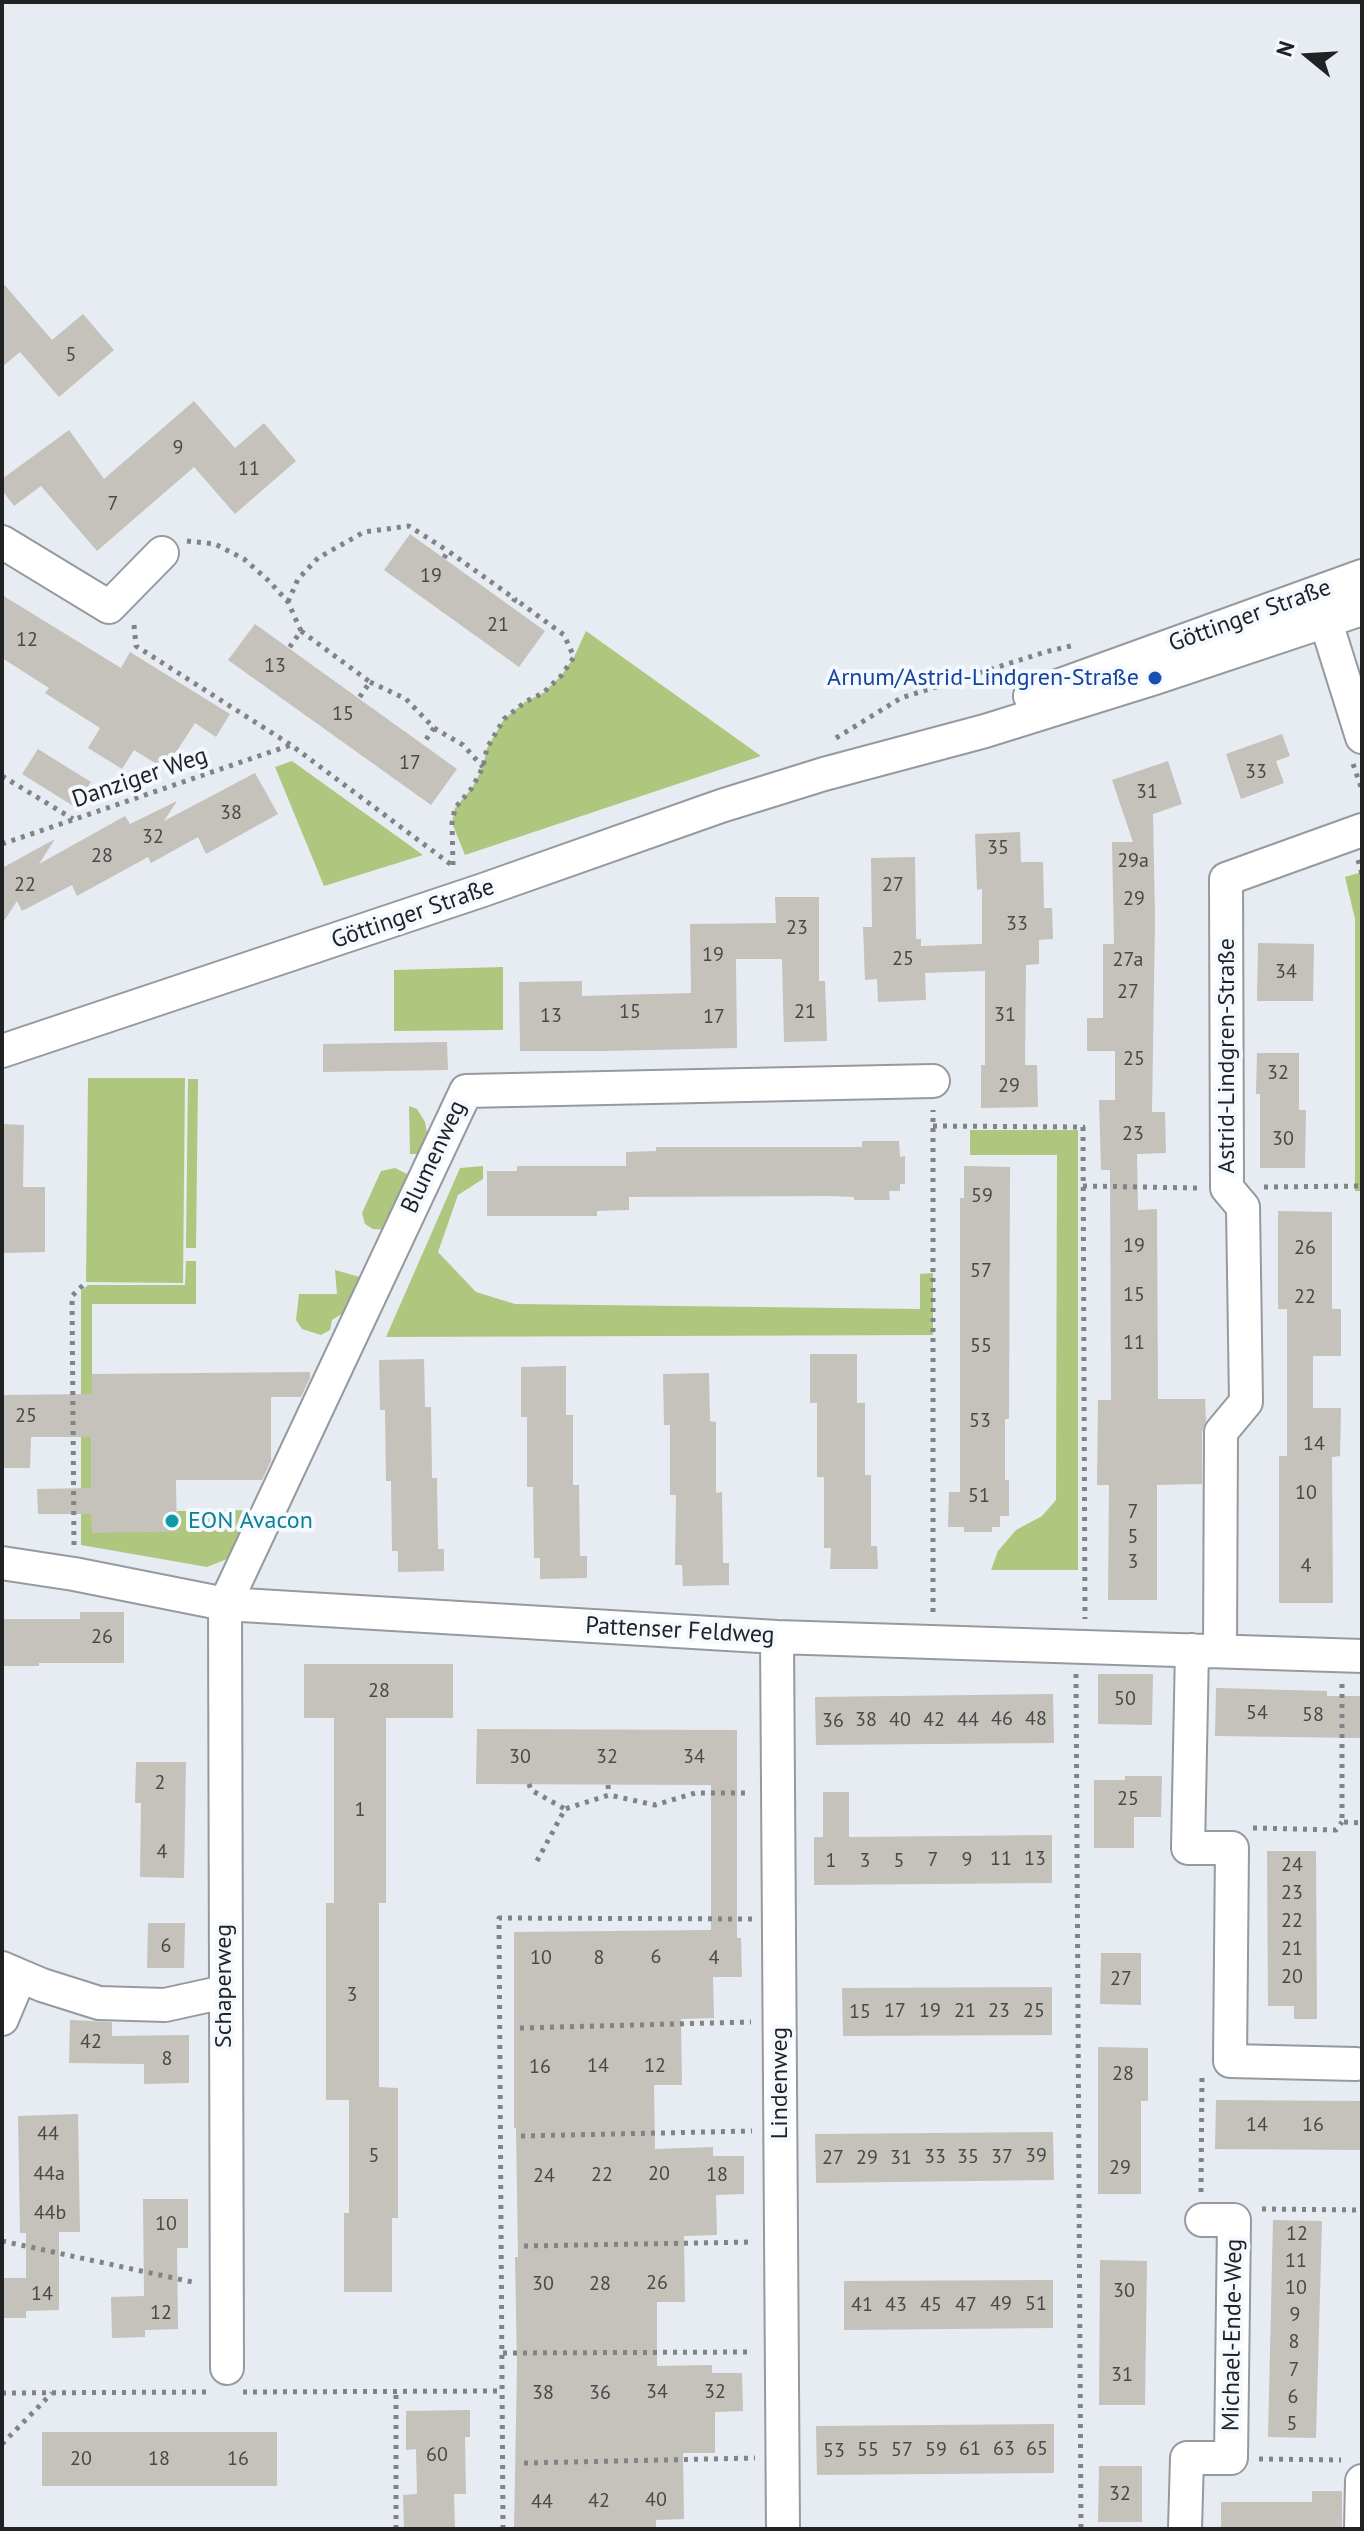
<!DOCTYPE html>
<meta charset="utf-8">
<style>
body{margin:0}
#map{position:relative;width:1364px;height:2531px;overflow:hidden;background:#e7ecf2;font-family:"PT Sans",sans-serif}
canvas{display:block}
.frame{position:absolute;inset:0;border:4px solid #1f2123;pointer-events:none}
.north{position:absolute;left:1268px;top:16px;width:80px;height:80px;-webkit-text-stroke:6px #f4f9ff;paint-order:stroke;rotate:288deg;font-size:22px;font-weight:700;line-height:32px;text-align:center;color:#1f2123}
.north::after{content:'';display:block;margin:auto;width:28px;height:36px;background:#1f2123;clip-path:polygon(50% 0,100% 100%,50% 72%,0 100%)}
</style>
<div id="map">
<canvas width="1364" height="2531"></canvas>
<div class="frame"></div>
<div class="north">N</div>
</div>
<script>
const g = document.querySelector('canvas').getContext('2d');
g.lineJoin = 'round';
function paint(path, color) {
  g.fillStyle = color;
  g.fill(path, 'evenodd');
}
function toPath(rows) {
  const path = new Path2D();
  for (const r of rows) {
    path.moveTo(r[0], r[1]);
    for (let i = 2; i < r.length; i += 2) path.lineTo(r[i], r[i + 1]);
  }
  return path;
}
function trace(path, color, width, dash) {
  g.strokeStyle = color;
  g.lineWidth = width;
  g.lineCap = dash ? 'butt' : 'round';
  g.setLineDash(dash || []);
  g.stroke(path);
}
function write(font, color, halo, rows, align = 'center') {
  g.font = font + ' "PT Sans",sans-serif';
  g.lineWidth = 8;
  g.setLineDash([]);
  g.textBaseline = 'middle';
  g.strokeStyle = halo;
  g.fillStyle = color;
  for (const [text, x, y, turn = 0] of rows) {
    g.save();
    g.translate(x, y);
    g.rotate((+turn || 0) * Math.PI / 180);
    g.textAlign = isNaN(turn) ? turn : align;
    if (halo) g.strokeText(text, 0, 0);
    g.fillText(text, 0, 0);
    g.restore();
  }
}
paint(toPath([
 [586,631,761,756,465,855,452,823,455,808,472,788,483,767,487,748,504,719,525,702,543,693,561,676,574,657],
 [292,761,423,855,324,886,275,767],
 [1362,872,1362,1191,1355,1191,1355,919,1345,877],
 [503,967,503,1030,394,1031,394,970],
 [88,1078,185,1078,183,1283,86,1282],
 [188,1079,198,1079,196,1248,186,1248],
 [409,1106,417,1109,425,1122,428,1138,426,1154,410,1154],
 [970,1130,1078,1130,1078,1570,991,1570,998,1551,1016,1530,1042,1516,1056,1500,1057,1155,970,1155],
 [483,1166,483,1179,458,1195,438,1252,476,1292,515,1304,920,1309,920,1274,933,1273,933,1335,386,1337,460,1168],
 [395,1168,407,1174,410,1188,390,1230,373,1229,365,1224,362,1213,381,1171],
 [186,1261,196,1261,196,1304,92,1304,92,1532,177,1531,177,1511,256,1510,239,1546,227,1559,207,1567,81,1545,81,1291,88,1285,185,1285],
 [335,1270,367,1279,351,1315,343,1313,332,1320,330,1330,321,1335,302,1329,296,1320,299,1294,337,1294]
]), '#afc67f');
paint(toPath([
 [2,282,52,340,83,314,114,350,59,397,20,352,2,367],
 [194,401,235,448,264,423,296,461,235,514,194,467,97,551,41,486,14,506,2,490,2,479,69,430,104,479],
 [410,534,545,631,519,667,384,570],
 [2,595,121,668,130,652,230,714,216,737,195,723,165,769,134,750,122,769,88,748,100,728,45,693,49,688,2,658],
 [255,624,457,769,431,805,228,660],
 [1282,734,1290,756,1276,761,1284,783,1241,799,1226,754],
 [38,749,91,782,75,807,22,774],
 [1168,761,1182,804,1153,814,1155,918,1152,1112,1165,1112,1166,1153,1137,1154,1138,1210,1157,1209,1158,1399,1205,1399,1206,1421,1202,1432,1202,1484,1157,1485,1157,1600,1108,1600,1109,1485,1097,1485,1098,1400,1111,1400,1110,1170,1101,1170,1099,1100,1115,1100,1115,1051,1087,1051,1087,1018,1103,1018,1103,944,1114,944,1112,842,1133,842,1112,780],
 [255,773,278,814,206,854,198,837,151,863,148,857,77,896,72,885,22,911,17,901,2,924,2,868,55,839,39,864,125,816,130,824,177,801,164,821],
 [1020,832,1021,862,1043,862,1044,908,1052,908,1053,939,1039,940,1039,964,1026,965,1025,1065,1037,1065,1038,1107,981,1108,981,1065,985,1065,985,971,925,973,926,1000,878,1002,877,979,865,980,863,927,872,927,871,858,915,857,916,939,921,939,921,946,982,944,982,889,977,890,975,834],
 [775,897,819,897,819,981,825,981,827,1041,784,1042,782,959,736,959,737,1048,607,1051,520,1051,519,982,582,981,582,996,691,993,690,924,776,923],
 [1258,943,1314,944,1313,1001,1257,1001],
 [447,1042,448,1070,323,1072,323,1044],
 [1257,1053,1299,1053,1299,1110,1306,1110,1305,1168,1260,1168,1260,1094,1256,1094],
 [2,1124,24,1125,23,1187,45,1187,45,1252,2,1253],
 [862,1141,899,1141,900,1157,905,1156,905,1184,900,1184,900,1191,889,1191,890,1200,854,1200,854,1197,829,1196,629,1197,629,1210,597,1211,597,1216,487,1216,487,1171,517,1171,517,1166,626,1166,626,1152,656,1151,656,1147,862,1147],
 [964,1166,1010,1167,1009,1419,1005,1419,1005,1480,1009,1480,1009,1516,1000,1516,1000,1527,992,1527,992,1532,964,1532,964,1527,948,1527,949,1492,960,1492,960,1198,964,1198],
 [1278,1211,1332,1212,1332,1309,1341,1309,1341,1356,1313,1356,1313,1408,1341,1408,1340,1456,1332,1457,1333,1603,1279,1603,1279,1456,1287,1456,1287,1309,1278,1309],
 [810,1354,857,1354,857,1403,865,1403,865,1475,871,1475,871,1546,877,1546,878,1569,830,1569,831,1548,824,1548,824,1477,817,1477,817,1403,810,1403],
 [424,1359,425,1407,431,1407,432,1478,437,1478,438,1549,444,1549,444,1571,398,1572,398,1551,392,1551,391,1481,386,1481,385,1410,380,1410,379,1360],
 [566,1366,566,1415,573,1415,573,1485,579,1485,580,1556,587,1556,587,1578,540,1579,540,1558,534,1558,533,1487,527,1487,527,1417,521,1417,521,1367],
 [310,1372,310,1378,301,1397,271,1397,271,1461,262,1480,176,1480,177,1531,92,1533,91,1514,38,1514,37,1489,91,1488,91,1437,31,1437,30,1468,2,1468,2,1395,92,1394,92,1374],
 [709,1373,710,1421,716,1422,716,1493,722,1492,723,1563,729,1563,729,1585,683,1586,682,1565,675,1565,676,1495,670,1495,670,1425,664,1425,663,1374],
 [80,1612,124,1612,124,1663,39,1663,39,1666,2,1666,2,1619,80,1619],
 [304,1664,453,1664,453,1718,386,1718,386,1903,379,1903,379,2087,398,2088,398,2218,392,2218,392,2292,344,2292,344,2213,349,2213,349,2100,326,2100,326,1903,334,1903,334,1718,304,1718],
 [1098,1674,1153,1674,1152,1725,1098,1724],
 [1216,1688,1327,1691,1327,1696,1362,1696,1362,1738,1215,1736],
 [1053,1694,1054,1743,816,1745,815,1697],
 [477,1729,737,1730,737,1938,741,1938,742,1977,713,1977,714,2018,681,2019,682,2085,654,2085,655,2149,713,2147,713,2156,744,2156,744,2194,716,2195,717,2235,684,2236,685,2302,657,2302,657,2366,712,2365,712,2373,742,2373,743,2411,715,2412,715,2453,683,2453,684,2519,656,2520,656,2529,514,2529,517,2366,515,2257,518,2257,516,2128,514,2128,514,1932,711,1930,711,1785,476,1784],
 [136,1762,186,1762,184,1878,140,1877,141,1803,135,1803],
 [1125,1776,1162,1776,1161,1817,1134,1817,1134,1848,1094,1848,1094,1780,1125,1780],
 [823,1792,849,1792,849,1837,1052,1835,1052,1883,814,1885,814,1837,823,1837],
 [1267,1851,1316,1851,1317,2019,1294,2019,1294,2006,1268,2006],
 [148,1923,185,1923,184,1968,147,1968],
 [1101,1953,1141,1953,1141,2005,1100,2004],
 [1052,1987,1052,2035,843,2036,842,1988],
 [70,2020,112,2022,112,2036,189,2035,189,2083,144,2084,144,2064,69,2063],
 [1098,2047,1148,2048,1148,2101,1141,2101,1141,2194,1098,2194],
 [1216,2100,1362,2101,1362,2150,1215,2149],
 [78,2114,80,2232,59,2232,59,2310,26,2311,26,2318,2,2318,2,2278,26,2278,26,2233,20,2233,18,2116],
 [1053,2132,1054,2180,816,2183,815,2134],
 [143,2199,188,2199,188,2248,177,2248,178,2329,145,2330,145,2337,112,2338,111,2297,144,2296],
 [1273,2220,1322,2221,1316,2438,1268,2437],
 [1100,2260,1147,2261,1145,2405,1099,2405],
 [1053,2280,1053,2328,844,2330,844,2281],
 [470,2410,470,2437,465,2437,466,2494,454,2494,455,2529,404,2529,403,2495,417,2494,416,2449,406,2450,406,2411],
 [1054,2424,1054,2473,817,2475,816,2426],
 [42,2432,277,2432,277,2486,42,2486],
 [1099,2466,1142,2466,1142,2522,1098,2522],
 [1312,2491,1342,2491,1342,2529,1221,2529,1221,2502,1312,2502]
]), '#c5c1bb');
const minor = toPath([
 [2,542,109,607,162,553],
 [1320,603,1362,737],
 [1030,696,1362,576],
 [2,1051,483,890,721,806,824,774,985,731,1155,678,1362,609],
 [2,1563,74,1574,225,1604,777,1637,1362,1656],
 [777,1637,783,2529],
 [1192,1650,1188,1848,1232,1848,1230,2061,1356,2064],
 [1220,1650,1221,1432,1246,1402,1243,1207,1227,1188,1226,879,1362,830],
 [2,1968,42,1985,99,2003,165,2005,224,1992],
 [2,2019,20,1976],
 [227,2368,225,1604,466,1091,933,1081],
 [1185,2529,1187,2458,1231,2458,1234,2220,1202,2220],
 [1361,2529,1362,2481]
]);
trace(minor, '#959aa0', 36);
trace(toPath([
 [187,541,215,544,244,559,269,581,288,602,301,631,289,648],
 [444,558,448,551,515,599,511,606],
 [288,602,298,579,318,558,364,532,409,526,448,551],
 [134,625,136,646,291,745,453,866],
 [301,631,370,682,359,698],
 [370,682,406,699,434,728,423,744],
 [434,728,463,745,483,767],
 [836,738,901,698,1045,652,1075,645],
 [1353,764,1362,790],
 [2,776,73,819],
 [2,844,291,745],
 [1358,860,1362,874],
 [453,865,452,823,455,808,472,788,483,767,487,748,504,719,525,702,543,693,561,676,574,657,564,635,515,599],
 [933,1126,1083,1127,1085,1619],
 [1083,1186,1198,1188],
 [1264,1187,1362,1186],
 [74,1545,72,1296,86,1282],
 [933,1612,933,1110],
 [1076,1674,1081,2529],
 [1342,1684,1342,1822,1362,1823],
 [529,1784,531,1790,565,1809],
 [608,1785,609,1795],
 [1253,1828,1336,1830,1342,1822],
 [537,1861,565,1809,609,1795,655,1805,695,1793,748,1793],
 [520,2028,751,2022],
 [521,2136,752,2131],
 [1201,2192,1202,2074],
 [1262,2209,1362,2210],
 [2,2241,197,2283],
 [524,2246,754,2242],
 [503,2353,752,2352],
 [243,2392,503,2391],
 [2,2393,209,2392],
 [2,2444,52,2393],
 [1259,2459,1341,2460],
 [524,2463,755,2458],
 [396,2529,396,2391],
 [503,2529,499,1918,752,1919]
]), '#808487', 5, [4, 6]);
trace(minor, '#fff', 32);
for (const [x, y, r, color] of [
 [1155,678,8,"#1a4fb4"],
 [172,1521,8,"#0f9aa8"]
]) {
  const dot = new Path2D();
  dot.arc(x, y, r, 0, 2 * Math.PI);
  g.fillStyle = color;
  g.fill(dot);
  trace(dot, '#f4f9ff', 3);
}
write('20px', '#484949', null, [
 ["5",71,355],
 ["9",178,448],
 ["11",249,469],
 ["7",113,504],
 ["19",431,576],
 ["21",498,625],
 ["12",27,640],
 ["13",275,666],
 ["15",343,714],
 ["17",410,763],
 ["33",1256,772],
 ["31",1147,792],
 ["38",231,813],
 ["32",153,837],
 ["35",998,848],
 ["28",102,856],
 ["29a",1133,861],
 ["22",25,885],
 ["27",893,885],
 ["29",1134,899],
 ["33",1017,924],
 ["23",797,928],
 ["19",713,955],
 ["25",903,959],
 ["27a",1128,960],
 ["34",1286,972],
 ["27",1128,992],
 ["15",630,1012],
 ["21",805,1012],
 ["31",1005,1015],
 ["13",551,1016],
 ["17",714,1017],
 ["25",1134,1059],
 ["32",1278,1073],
 ["29",1009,1086],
 ["23",1133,1134],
 ["30",1283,1139],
 ["59",982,1196],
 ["19",1134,1246],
 ["26",1305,1248],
 ["57",981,1271],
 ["15",1134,1295],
 ["22",1305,1297],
 ["11",1134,1343],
 ["55",981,1346],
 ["25",26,1416],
 ["53",980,1421],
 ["14",1314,1444],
 ["10",1306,1493],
 ["51",979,1496],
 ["7",1133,1512],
 ["5",1133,1537],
 ["3",1133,1562],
 ["4",1306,1566],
 ["26",102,1637],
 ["28",379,1691],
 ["50",1125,1699],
 ["54",1257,1713],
 ["58",1313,1715],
 ["46",1002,1719],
 ["48",1036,1719],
 ["38",866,1720],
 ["40",900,1720],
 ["42",934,1720],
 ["44",968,1720],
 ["36",833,1721],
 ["30",520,1757],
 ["32",607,1757],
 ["34",694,1757],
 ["2",160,1783],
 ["25",1128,1799],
 ["1",360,1810],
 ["4",162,1852],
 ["11",1001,1859],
 ["13",1035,1859],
 ["7",933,1860],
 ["9",967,1860],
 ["1",831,1861],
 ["3",865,1861],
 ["5",899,1861],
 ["24",1292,1865],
 ["23",1292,1893],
 ["22",1292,1921],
 ["6",166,1946],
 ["21",1292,1949],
 ["6",656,1957],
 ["10",541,1958],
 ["8",599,1958],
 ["4",714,1958],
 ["20",1292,1977],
 ["27",1121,1979],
 ["3",352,1995],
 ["17",895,2011],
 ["19",930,2011],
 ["21",965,2011],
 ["23",999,2011],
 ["25",1034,2011],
 ["15",860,2012],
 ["42",91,2042],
 ["8",167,2059],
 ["14",598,2066],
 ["12",655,2066],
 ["16",540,2067],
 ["28",1123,2074],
 ["14",1257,2125],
 ["16",1313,2125],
 ["44",48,2134],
 ["5",374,2156],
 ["39",1036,2156],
 ["33",935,2157],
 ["35",968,2157],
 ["37",1002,2157],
 ["27",833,2158],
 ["29",867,2158],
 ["31",901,2158],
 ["29",1120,2168],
 ["44a",49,2174],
 ["20",659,2174],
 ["22",602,2175],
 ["18",717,2175],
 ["24",544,2176],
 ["44b",50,2213],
 ["10",166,2224],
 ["12",1297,2234],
 ["11",1296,2261],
 ["26",657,2283],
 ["30",543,2284],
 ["28",600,2284],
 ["10",1296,2288],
 ["30",1124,2291],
 ["14",42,2294],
 ["49",1001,2304],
 ["51",1036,2304],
 ["41",862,2305],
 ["43",896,2305],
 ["45",931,2305],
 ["47",966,2305],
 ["12",161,2313],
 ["9",1295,2315],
 ["8",1294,2342],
 ["7",1294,2370],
 ["31",1122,2375],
 ["34",657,2392],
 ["32",715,2392],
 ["38",543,2393],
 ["36",600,2393],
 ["6",1293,2397],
 ["5",1292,2424],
 ["61",970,2449],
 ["63",1004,2449],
 ["65",1037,2449],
 ["55",868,2450],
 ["57",902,2450],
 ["59",936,2450],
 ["53",834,2451],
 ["60",437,2455],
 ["20",81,2459],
 ["18",159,2459],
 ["16",238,2459],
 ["32",1120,2494],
 ["40",656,2500],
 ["42",599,2501],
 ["44",542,2502]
]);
write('24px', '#1f2123', '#f4f9ff', [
 ["Göttinger Straße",1250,616,-20],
 ["Danziger Weg",140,778,-19],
 ["Göttinger Straße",413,914,-19],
 ["Astrid-Lindgren-Straße",1227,1056,-90],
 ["Blumenweg",434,1157,-65],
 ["Pattenser Feldweg",680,1631,3],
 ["Schaperweg",224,1986,-90],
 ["Lindenweg",780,2083,-90],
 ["Michael-Ende-Weg",1233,2335,-89]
]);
write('24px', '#164399', '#f4f9ff', [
 ["Arnum/Astrid-Lindgren-Straße",1139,678]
], 'right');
write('24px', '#0d838f', '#f4f9ff', [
 ["EON Avacon",188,1521]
], 'left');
</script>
